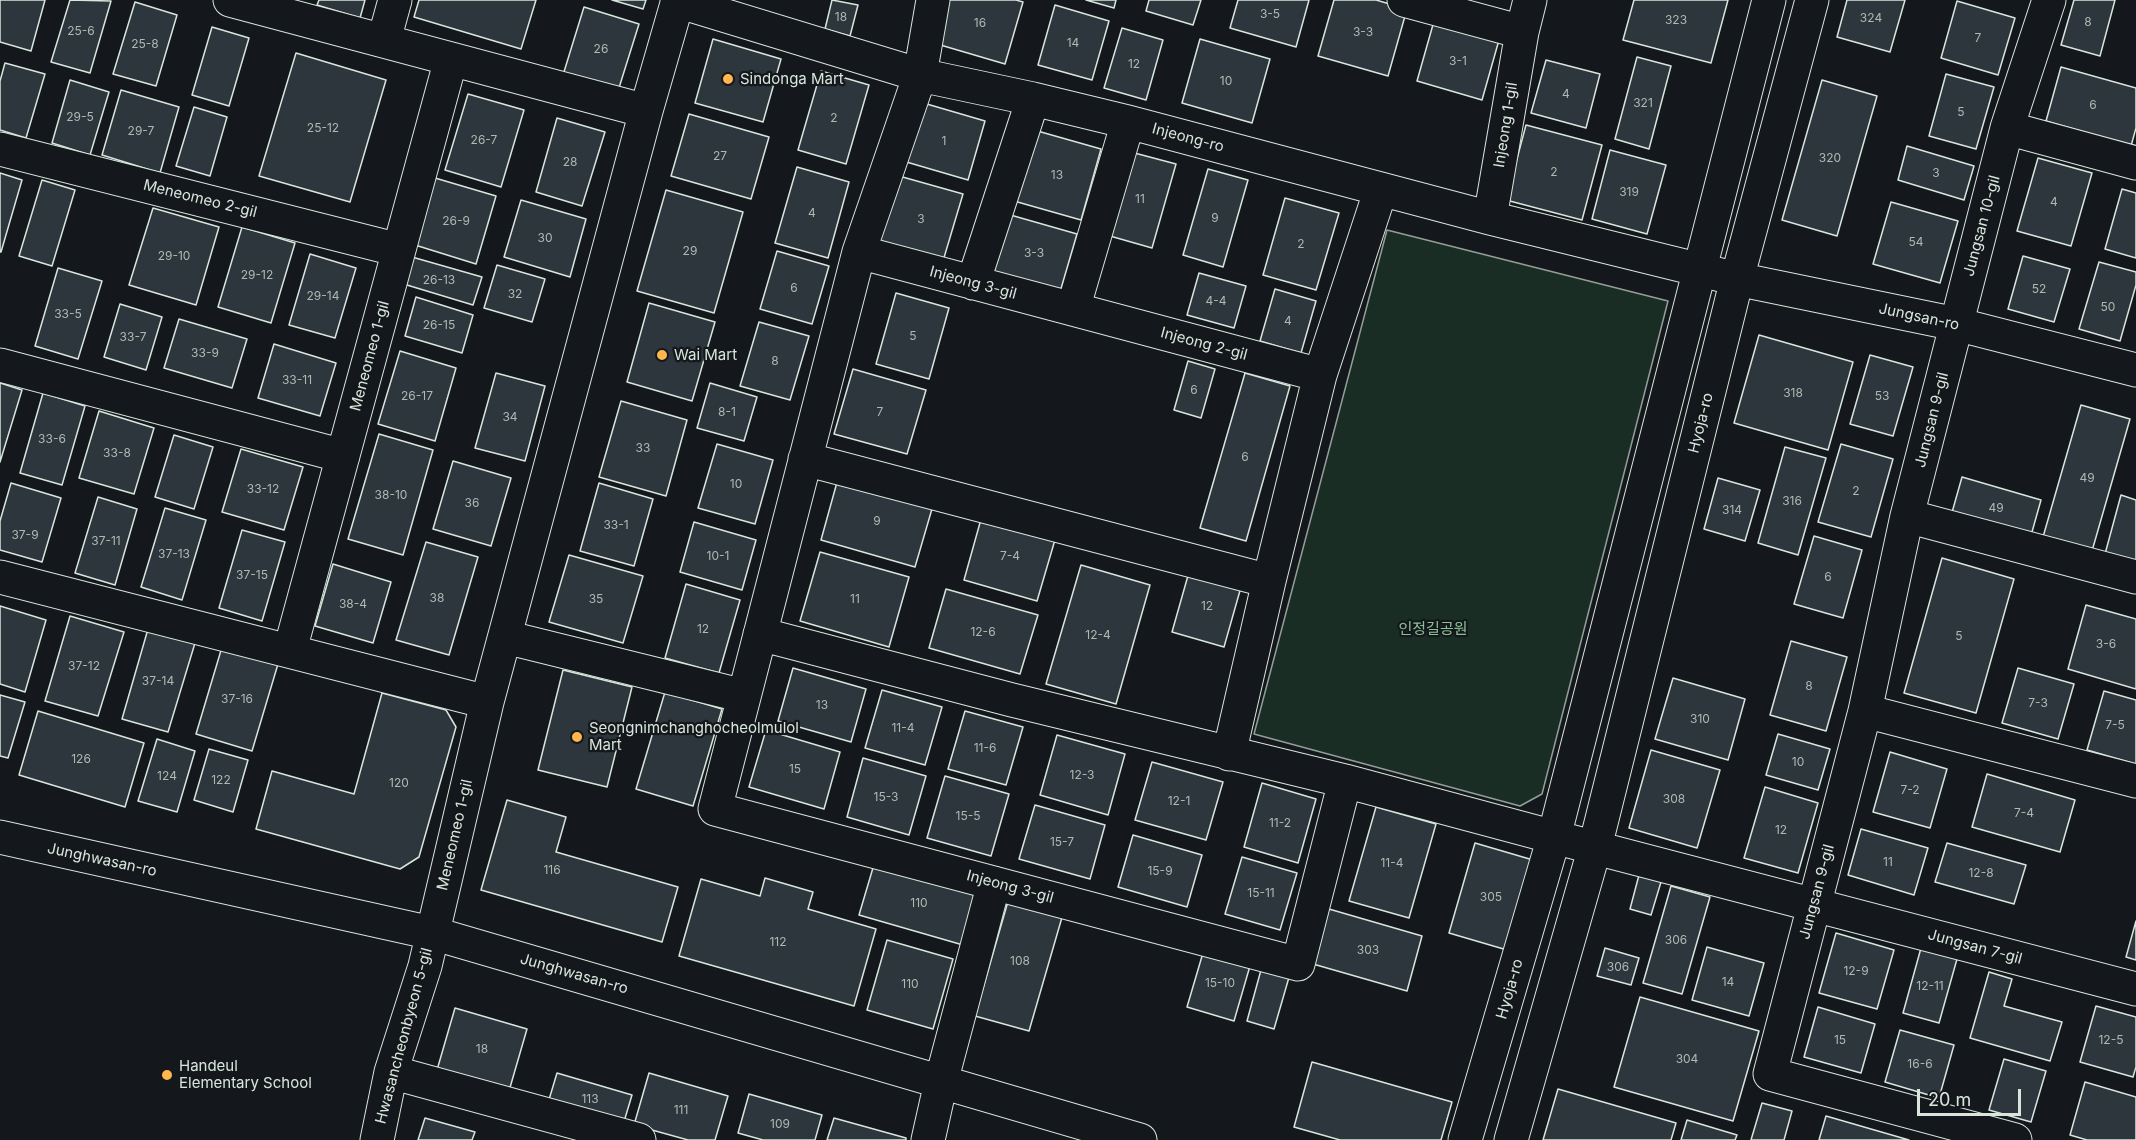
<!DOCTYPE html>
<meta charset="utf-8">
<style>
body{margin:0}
#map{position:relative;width:2136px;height:1140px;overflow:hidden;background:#14181c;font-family:Inter,sans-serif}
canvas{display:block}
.scale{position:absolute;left:1917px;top:1089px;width:104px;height:27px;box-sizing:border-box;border:3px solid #d8e6dc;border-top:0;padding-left:8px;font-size:18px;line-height:21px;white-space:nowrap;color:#d8e6dc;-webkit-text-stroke:4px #14181c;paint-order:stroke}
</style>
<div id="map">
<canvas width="2136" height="1140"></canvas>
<div class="scale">20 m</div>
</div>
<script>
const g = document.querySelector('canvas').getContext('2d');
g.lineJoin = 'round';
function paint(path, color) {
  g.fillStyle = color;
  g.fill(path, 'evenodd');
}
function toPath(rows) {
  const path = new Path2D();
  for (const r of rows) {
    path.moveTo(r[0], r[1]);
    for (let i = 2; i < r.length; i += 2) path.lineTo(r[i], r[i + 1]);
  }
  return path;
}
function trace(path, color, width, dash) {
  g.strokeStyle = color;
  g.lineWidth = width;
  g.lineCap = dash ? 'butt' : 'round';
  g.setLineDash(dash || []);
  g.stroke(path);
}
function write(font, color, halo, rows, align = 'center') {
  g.font = font + ' Inter,"Noto Sans KR",sans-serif';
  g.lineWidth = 4.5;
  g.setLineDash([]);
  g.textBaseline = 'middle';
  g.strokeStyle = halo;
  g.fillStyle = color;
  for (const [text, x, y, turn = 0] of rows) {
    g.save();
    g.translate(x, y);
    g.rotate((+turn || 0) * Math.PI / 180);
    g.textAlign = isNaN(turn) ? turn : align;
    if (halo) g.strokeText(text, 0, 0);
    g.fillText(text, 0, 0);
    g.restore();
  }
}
const green = toPath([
 [1387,230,1668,301,1542,794,1520,806,1254,734,1387,230]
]);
paint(green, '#1a2d24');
trace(green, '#939e99', 1.5);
const building = toPath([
 [0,0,45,0,31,51,0,42,0,0],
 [70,0,111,1,90,73,51,62,70,0],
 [319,0,365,0,360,18,317,5,319,0],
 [419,0,536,0,521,49,414,17,419,0],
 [612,0,646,0,643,9,612,0],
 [832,0,858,5,850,36,825,29,832,0],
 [949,0,1016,0,1023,2,1005,64,937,44,949,0],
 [1086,0,1116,0,1114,8,1086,0],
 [1149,0,1201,0,1193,25,1146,11,1149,0],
 [1238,0,1309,0,1296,47,1230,28,1238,0],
 [1334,0,1376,0,1407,9,1388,76,1318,56,1334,0],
 [1634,0,1728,0,1711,63,1623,40,1634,0],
 [1847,0,1905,0,1890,52,1837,37,1847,0],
 [2074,0,2115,0,2100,56,2061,45,2074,0],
 [1957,1,2015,18,1998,75,1941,58,1957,1],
 [135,2,177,15,156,86,113,74,135,2],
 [1055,5,1109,21,1092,80,1038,65,1055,5],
 [584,7,639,24,618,91,563,75,584,7],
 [1434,21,1499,40,1482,100,1417,81,1434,21],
 [212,27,249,38,229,106,192,95,212,27],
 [1122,28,1163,40,1146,100,1104,88,1122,28],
 [713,39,781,59,763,122,695,103,713,39],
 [1200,39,1270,59,1252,123,1182,103,1200,39],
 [296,53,386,80,350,202,259,176,296,53],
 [1637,57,1671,66,1649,149,1615,139,1637,57],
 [1546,60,1600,74,1586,128,1531,113,1546,60],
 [5,63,45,74,26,138,0,130,0,81,5,63],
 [2061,67,2136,88,2136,128,2131,146,2046,121,2061,67],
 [821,71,869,85,846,164,798,150,821,71],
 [1946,74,1994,87,1976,149,1929,136,1946,74],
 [70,80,109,92,90,155,52,143,70,80],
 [1822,80,1877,96,1837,236,1782,220,1822,80],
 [121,90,179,107,160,173,102,155,121,90],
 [468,94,524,110,501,187,445,170,468,94],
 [920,102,985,121,968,180,903,161,920,102],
 [194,107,227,117,210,176,176,166,194,107],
 [689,114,769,137,751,199,671,176,689,114],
 [557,118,605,132,582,206,536,192,557,118],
 [1526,125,1602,145,1582,220,1506,200,1526,125],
 [1034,130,1101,149,1081,220,1014,201,1034,130],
 [1907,146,1974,166,1964,200,1898,180,1907,146],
 [1610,150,1666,165,1647,234,1592,219,1610,150],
 [1127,151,1176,164,1152,248,1103,234,1127,151],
 [2038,158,2092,173,2071,246,2017,231,2038,158],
 [797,167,849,182,828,258,775,243,797,167],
 [1208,169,1248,180,1223,267,1183,255,1208,169],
 [0,173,22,180,1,252,0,252,0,173],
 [899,176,963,194,943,261,879,243,899,176],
 [435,178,496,196,476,264,415,245,435,178],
 [42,180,75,190,52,266,19,256,42,180],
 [2122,189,2136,193,2136,258,2105,249,2122,189],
 [666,190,743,212,714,313,637,291,666,190],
 [1285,198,1339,213,1316,290,1263,275,1285,198],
 [521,200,586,219,570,277,504,257,521,200],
 [1891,202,1958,221,1940,283,1873,264,1891,202],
 [153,208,219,227,196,305,129,285,153,208],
 [1007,214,1077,234,1060,292,991,272,1007,214],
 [242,227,295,243,271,323,218,307,242,227],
 [777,251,829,266,812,324,760,309,777,251],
 [310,254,356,268,335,338,289,325,310,254],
 [405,255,482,277,473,305,397,282,405,255],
 [2023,256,2070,269,2054,322,2008,309,2023,256],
 [2099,262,2136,272,2136,285,2120,341,2079,329,2099,262],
 [497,265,545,279,532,322,484,308,497,265],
 [58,268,102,281,78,359,35,346,58,268],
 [1199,273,1246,286,1234,328,1187,315,1199,273],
 [1275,289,1316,301,1301,353,1260,341,1275,289],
 [896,293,949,308,929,379,876,364,896,293],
 [416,297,473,315,462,353,405,336,416,297],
 [649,303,715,322,692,401,627,382,649,303],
 [120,304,162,317,146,370,104,357,120,304],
 [179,319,247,339,232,388,164,368,179,319],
 [759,322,809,336,790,400,740,386,759,322],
 [1759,335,1853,362,1828,450,1734,423,1759,335],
 [274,344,336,363,320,416,258,398,274,344],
 [400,351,456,368,435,441,378,424,400,351],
 [1870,355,1913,367,1893,436,1850,424,1870,355],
 [1188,361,1215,369,1201,418,1174,410,1188,361],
 [853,369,926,390,907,454,834,434,853,369],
 [496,373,545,386,525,461,475,448,496,373],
 [1245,373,1290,386,1246,541,1200,528,1245,373],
 [0,383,22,390,0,462,0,383],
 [710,383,757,397,744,441,697,428,710,383],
 [43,393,85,406,62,485,20,473,43,393],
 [621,401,687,420,666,496,599,477,621,401],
 [2081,405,2130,419,2092,551,2043,537,2081,405],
 [99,411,154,428,134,494,79,478,99,411],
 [379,434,433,450,403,555,348,539,379,434],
 [174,435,213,447,194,509,155,497,174,435],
 [717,444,773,460,755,524,698,508,717,444],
 [1841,444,1893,459,1871,537,1818,522,1841,444],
 [1785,447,1826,458,1798,555,1758,543,1785,447],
 [241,449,303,467,284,530,222,512,241,449],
 [453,461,511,478,491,546,433,529,453,461],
 [839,475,934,502,915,567,821,540,839,475],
 [1962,477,2041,500,2030,539,1951,516,1962,477],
 [1718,478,1760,490,1745,541,1704,529,1718,478],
 [11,483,61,498,42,562,0,550,0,521,11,483],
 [599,483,653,499,634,566,580,551,599,483],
 [2121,495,2136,500,2136,563,2105,554,2121,495],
 [98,497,137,509,115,585,75,573,98,497],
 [165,508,206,520,182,600,141,587,165,508],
 [983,512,1057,533,1037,601,964,580,983,512],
 [694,522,756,540,742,590,680,572,694,522],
 [242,530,285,542,262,621,219,608,242,530],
 [1814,536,1862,550,1843,618,1794,604,1814,536],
 [426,542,478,557,449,655,396,640,426,542],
 [820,552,909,577,889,647,800,621,820,552],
 [569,555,643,576,623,643,549,622,569,555],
 [1942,558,2014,579,1976,713,1904,693,1942,558],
 [333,564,391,582,373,643,315,626,333,564],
 [1081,565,1150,585,1116,704,1046,684,1081,565],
 [1191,565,1243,580,1224,647,1172,632,1191,565],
 [686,584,740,600,719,673,665,658,686,584],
 [946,589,1038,615,1020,674,929,648,946,589],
 [2086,605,2136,619,2136,689,2068,669,2086,605],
 [0,606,46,620,25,692,0,684,0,606],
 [70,616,124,632,98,716,45,701,70,616],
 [148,629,195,643,168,732,122,719,148,629],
 [1791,641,1847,657,1826,731,1770,715,1791,641],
 [222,647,278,664,252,751,196,734,222,647],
 [793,668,866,689,851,742,778,721,793,668],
 [2018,668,2074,684,2058,739,2002,723,2018,668],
 [563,670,632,687,607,787,538,770,563,670],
 [1673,678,1745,699,1728,760,1655,739,1673,678],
 [882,690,942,707,925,765,865,748,882,690],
 [2104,691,2136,700,2136,764,2087,750,2104,691],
 [665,692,722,709,693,806,636,789,665,692],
 [382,693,446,710,456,727,419,857,400,869,256,829,272,771,354,794,382,693],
 [0,695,25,702,8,758,0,756,0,695],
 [38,711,144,743,125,807,19,775,38,711],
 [965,711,1023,727,1006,785,948,769,965,711],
 [766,730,840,752,824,809,749,787,766,730],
 [1778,734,1830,749,1818,790,1766,775,1778,734],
 [1057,735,1125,754,1108,815,1040,795,1057,735],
 [157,739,195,751,177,812,138,801,157,739],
 [209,749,248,760,233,812,194,800,209,749],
 [1651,750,1720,770,1697,848,1629,828,1651,750],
 [1890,752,1947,769,1930,828,1873,812,1890,752],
 [863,758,926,776,909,835,847,817,863,758],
 [1152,762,1223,782,1206,840,1135,820,1152,762],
 [1987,774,2075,800,2060,852,1972,827,1987,774],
 [945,776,1009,794,991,856,927,838,945,776],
 [1262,783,1316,799,1298,863,1244,847,1262,783],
 [1765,787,1818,803,1798,873,1744,858,1765,787],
 [507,800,566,817,556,852,678,887,662,942,481,890,507,800],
 [1035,805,1105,825,1090,879,1019,859,1035,805],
 [1376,807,1436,824,1409,918,1349,901,1376,807],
 [1861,829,1928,848,1914,895,1848,875,1861,829],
 [1133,835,1202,855,1187,907,1118,887,1133,835],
 [1475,843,1533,860,1507,950,1449,933,1475,843],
 [1947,843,2026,865,2014,904,1935,882,1947,843],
 [1242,857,1297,873,1280,930,1225,914,1242,857],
 [875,861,978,891,963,945,859,915,875,861],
 [1639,875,1661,882,1651,915,1630,909,1639,875],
 [765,878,813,892,808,909,876,929,854,1006,679,956,701,879,760,896,765,878],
 [1671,886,1710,897,1682,994,1643,983,1671,886],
 [1011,891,1065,907,1029,1031,975,1016,1011,891],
 [1329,909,1422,936,1407,991,1313,964,1329,909],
 [2136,921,2136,960,2126,957,2136,921],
 [1836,933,1894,950,1877,1009,1819,993,1836,933],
 [887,940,953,959,933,1029,867,1010,887,940],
 [1205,946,1252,959,1234,1021,1187,1007,1205,946],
 [1707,947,1764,963,1749,1016,1692,1000,1707,947],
 [1605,948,1639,958,1631,985,1597,976,1605,948],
 [1921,948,1957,959,1939,1023,1903,1013,1921,948],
 [1264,959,1292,967,1274,1029,1247,1021,1264,959],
 [1989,972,2012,979,2004,1006,2062,1022,2050,1061,1970,1038,1989,972],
 [1640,997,1759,1031,1733,1121,1614,1087,1640,997],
 [2096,1006,2136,1017,2136,1067,2133,1077,2080,1062,2096,1006],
 [1818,1007,1875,1024,1861,1073,1804,1057,1818,1007],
 [455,1008,527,1029,509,1091,437,1070,455,1008],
 [1900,1030,1954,1045,1939,1098,1885,1082,1900,1030],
 [2004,1059,2046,1071,2031,1122,1989,1110,2004,1059],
 [1312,1062,1452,1102,1441,1140,1340,1140,1294,1127,1312,1062],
 [557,1073,632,1095,623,1125,548,1103,557,1073],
 [649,1073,728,1096,715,1140,688,1140,634,1125,649,1073],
 [2085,1082,2136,1097,2136,1140,2087,1140,2070,1135,2085,1082],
 [1558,1089,1676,1123,1671,1140,1543,1140,1558,1089],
 [749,1094,822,1115,815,1140,763,1140,738,1133,749,1094],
 [1762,1103,1792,1111,1784,1140,1751,1140,1762,1103],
 [1826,1116,1909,1140,1819,1140,1826,1116],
 [425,1118,475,1132,472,1140,418,1140,425,1118],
 [834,1118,906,1138,906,1140,827,1140,834,1118],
 [1687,1120,1737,1135,1735,1140,1681,1140,1687,1120]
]);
paint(building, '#2c363c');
trace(building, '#d8e6dc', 1.5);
const minor = toPath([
 [230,0,646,111],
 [933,0,920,75,859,252,715,809,1298,964,1345,781],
 [1404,0,1522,32],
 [677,1,920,75,1033,99,1128,122,1490,218,1737,279,1956,324,2136,370],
 [384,40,395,0],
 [2007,128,2136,163],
 [0,149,399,250],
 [1490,218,1522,32,1530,0],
 [859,252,1320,375],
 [973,283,1033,99],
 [1073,309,1128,122],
 [0,365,343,456],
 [805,459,1269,581],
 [1907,516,2136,577],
 [0,577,487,702],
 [760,634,1012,700,1345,781,1554,837,2136,989],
 [505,637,744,696],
 [290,650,451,59],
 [1865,711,2136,781],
 [1229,754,1269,581,1320,375,1381,189],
 [0,837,432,933,1140,1140],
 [391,1072,639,1140],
 [377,1140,391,1072,425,966,487,702,646,111,678,0],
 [928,1140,941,1082,994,883],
 [1465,1140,1554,837,1769,0],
 [1511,1140,1595,847,1737,279,1812,0],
 [2015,1140,1770,1074,1865,711,1907,516,2007,128,2049,0]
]);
trace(minor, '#d8e6dc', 35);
trace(minor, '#14181c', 33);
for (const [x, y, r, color] of [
 [728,79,6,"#ffb74d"],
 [662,355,6,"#ffb74d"],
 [577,737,6,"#ffb74d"],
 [167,1075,6,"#ffb74d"]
]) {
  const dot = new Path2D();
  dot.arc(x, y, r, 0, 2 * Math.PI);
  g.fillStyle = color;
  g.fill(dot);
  trace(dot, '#14181c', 2);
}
write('12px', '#adbab4', null, [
 ["3-5",1270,14],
 ["18",841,17],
 ["324",1871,18],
 ["323",1676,20],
 ["8",2088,22],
 ["16",980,23],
 ["25-6",81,31],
 ["3-3",1363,32],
 ["7",1978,38],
 ["14",1073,43],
 ["25-8",145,44],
 ["26",601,49],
 ["3-1",1458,61],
 ["12",1134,64],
 ["10",1226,81],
 ["4",1566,94],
 ["321",1643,103],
 ["6",2093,105],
 ["5",1961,112],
 ["29-5",80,117],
 ["2",834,118],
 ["25-12",323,128],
 ["29-7",141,131],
 ["26-7",484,140],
 ["1",944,141],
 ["27",720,156],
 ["320",1830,158],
 ["28",570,162],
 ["2",1554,172],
 ["3",1936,173],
 ["13",1057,175],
 ["319",1629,192],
 ["11",1140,199],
 ["4",2054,202],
 ["4",812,213],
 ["9",1215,218],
 ["3",921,219],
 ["26-9",456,221],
 ["30",545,238],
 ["54",1916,242],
 ["2",1301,244],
 ["29",690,251],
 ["3-3",1034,253],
 ["29-10",174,256],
 ["29-12",257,275],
 ["26-13",439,280],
 ["6",794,288],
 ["52",2039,289],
 ["32",515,294],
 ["29-14",323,296],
 ["4-4",1216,301],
 ["50",2108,307],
 ["33-5",68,314],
 ["4",1288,321],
 ["26-15",439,325],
 ["5",913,336],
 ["33-7",133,337],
 ["33-9",205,353],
 ["8",775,361],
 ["33-11",297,380],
 ["6",1194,390],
 ["318",1793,393],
 ["26-17",417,396],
 ["53",1882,396],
 ["8-1",727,412],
 ["7",880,412],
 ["34",510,417],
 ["33-6",52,439],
 ["33",643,448],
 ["33-8",117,453],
 ["6",1245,457],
 ["49",2087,478],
 ["10",736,484],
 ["33-12",263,489],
 ["2",1856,491],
 ["38-10",391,495],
 ["316",1792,501],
 ["36",472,503],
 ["49",1996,508],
 ["314",1732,510],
 ["9",877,521],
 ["33-1",616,525],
 ["37-9",25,535],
 ["37-11",106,541],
 ["37-13",174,554],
 ["10-1",718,556],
 ["7-4",1010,556],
 ["37-15",252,575],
 ["6",1828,577],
 ["38",437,598],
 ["35",596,599],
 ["11",855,599],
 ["38-4",353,604],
 ["12",1207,606],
 ["12",703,629],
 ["12-6",983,632],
 ["12-4",1098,635],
 ["5",1959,636],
 ["3-6",2106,644],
 ["37-12",84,666],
 ["37-14",158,681],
 ["8",1809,686],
 ["37-16",237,699],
 ["7-3",2038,703],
 ["13",822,705],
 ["310",1700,719],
 ["7-5",2115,725],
 ["11-4",903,728],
 ["11-6",985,748],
 ["126",81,759],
 ["10",1798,762],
 ["15",795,769],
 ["12-3",1082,775],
 ["124",167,776],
 ["122",221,780],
 ["120",399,783],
 ["7-2",1910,790],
 ["15-3",886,797],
 ["308",1674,799],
 ["12-1",1179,801],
 ["7-4",2024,813],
 ["15-5",968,816],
 ["11-2",1280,823],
 ["12",1781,830],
 ["15-7",1062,842],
 ["11",1888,862],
 ["11-4",1392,863],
 ["116",552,870],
 ["15-9",1160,871],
 ["12-8",1981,873],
 ["15-11",1261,893],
 ["305",1491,897],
 ["110",919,903],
 ["306",1676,940],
 ["112",778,942],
 ["303",1368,950],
 ["108",1020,961],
 ["306",1618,967],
 ["12-9",1856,971],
 ["14",1728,982],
 ["15-10",1220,983],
 ["110",910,984],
 ["12-11",1930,986],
 ["15",1840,1040],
 ["12-5",2111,1040],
 ["18",482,1049],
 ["304",1687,1059],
 ["16-6",1920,1064],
 ["113",590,1099],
 ["111",681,1110],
 ["109",780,1124]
]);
write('15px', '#d8e6dc', '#14181c', [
 ["Sindonga Mart",740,79],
 ["Wai Mart",674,355],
 ["Seongnimchanghocheolmulol",589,728],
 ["Mart",589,745],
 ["Handeul",179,1066],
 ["Elementary School",179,1083]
], 'left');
write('15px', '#d8e6dc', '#14181c', [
 ["Injeong 1-gil",1506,125,-81],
 ["Injeong-ro",1188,138,15],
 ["Meneomeo 2-gil",200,199,14],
 ["Jungsan 10-gil",1982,226,-75],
 ["Injeong 3-gil",973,283,15],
 ["Jungsan-ro",1919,317,12],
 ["Injeong 2-gil",1204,344,15],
 ["Meneomeo 1-gil",370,356,-75],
 ["Jungsan 9-gil",1932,420,-76],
 ["Hyoja-ro",1701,423,-76],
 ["Meneomeo 1-gil",455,835,-77],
 ["Junghwasan-ro",102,860,12],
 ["Injeong 3-gil",1010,887,15],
 ["Jungsan 9-gil",1817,892,-75],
 ["Jungsan 7-gil",1975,947,15],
 ["Junghwasan-ro",574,974,16],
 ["Hyoja-ro",1510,989,-74],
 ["Hwasancheonbyeon 5-gil",404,1036,-75]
]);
write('15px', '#8ac095', '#14181c', [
 ["인정길공원",1433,629]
]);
</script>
